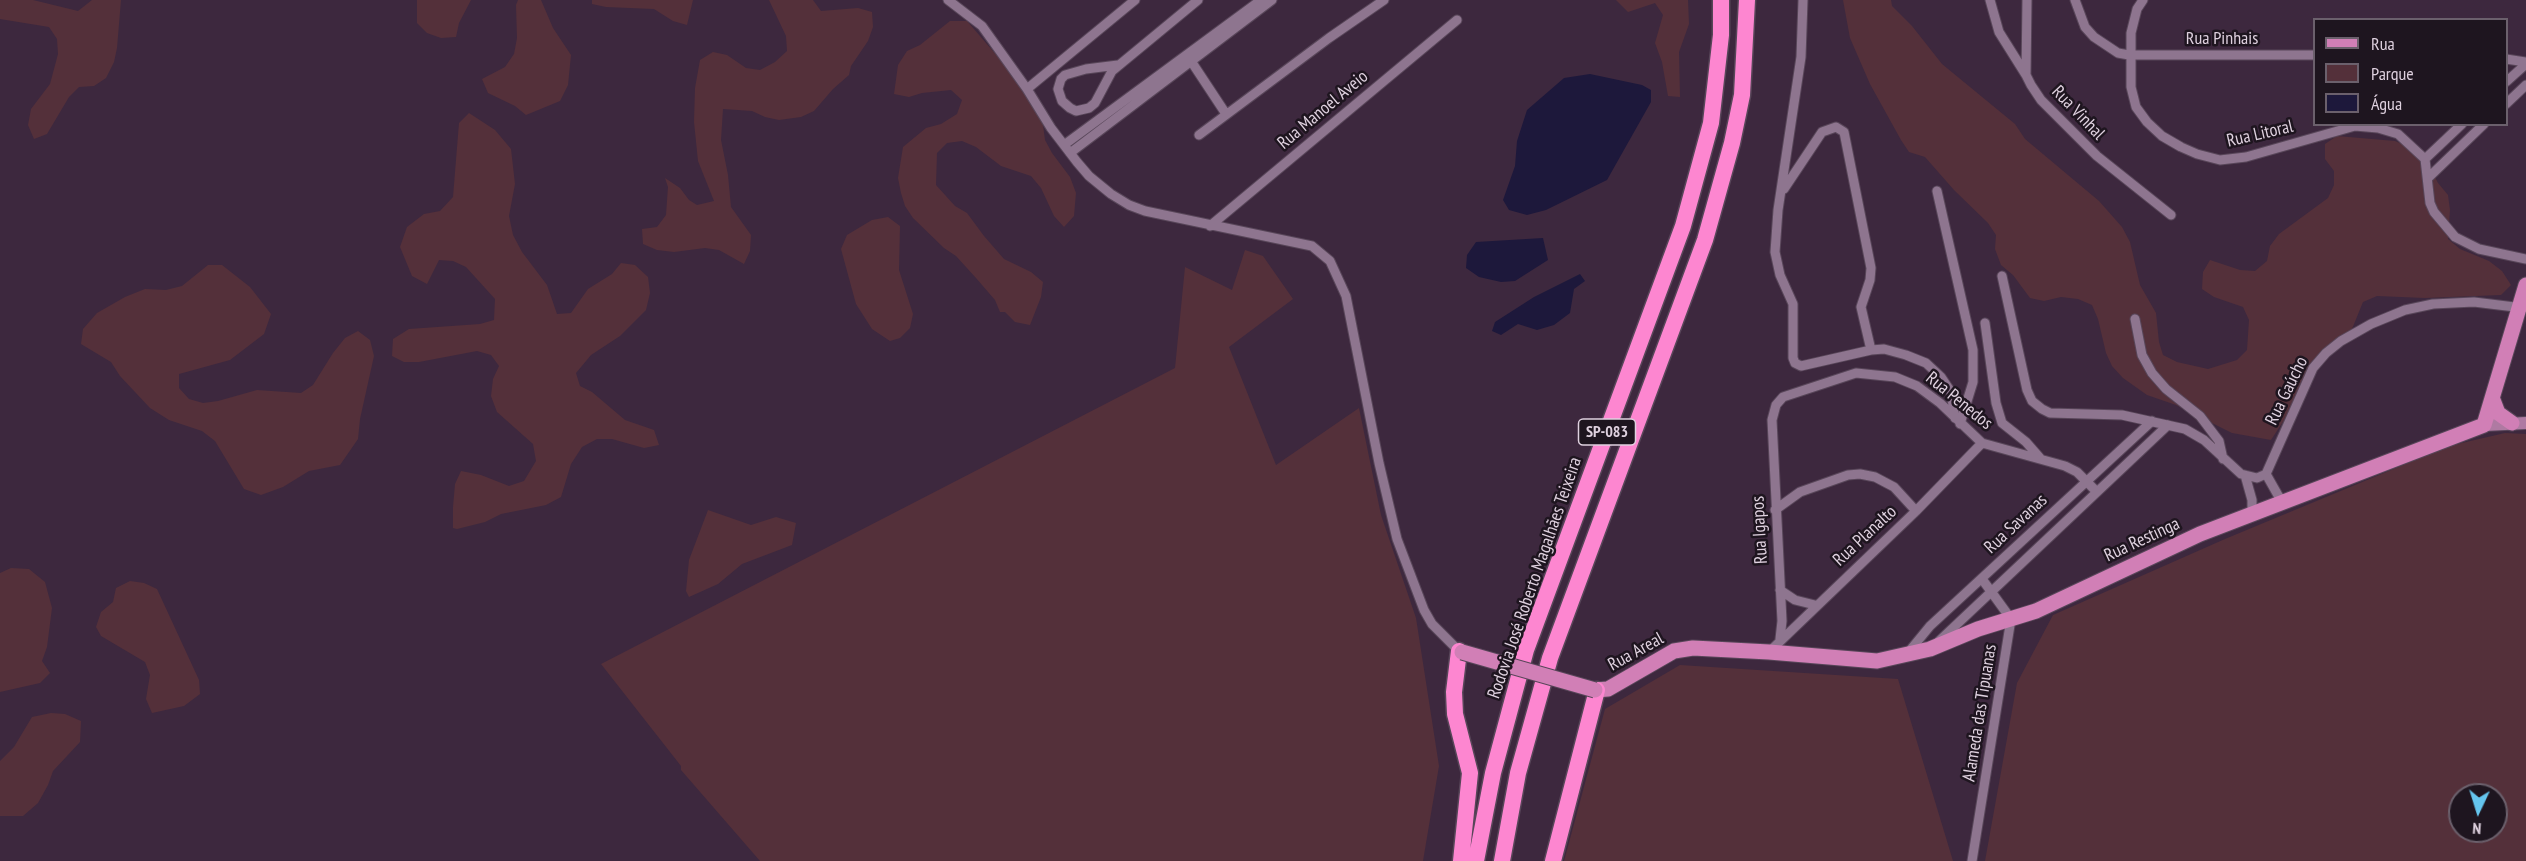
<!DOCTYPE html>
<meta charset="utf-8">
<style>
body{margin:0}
#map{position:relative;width:2526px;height:861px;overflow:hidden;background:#3d283e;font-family:"PT Sans Narrow",sans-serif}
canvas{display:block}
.legend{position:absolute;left:2313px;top:18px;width:195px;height:108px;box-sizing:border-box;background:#1e151f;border:2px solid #6b606c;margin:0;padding:8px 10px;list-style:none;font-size:18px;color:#dfd1df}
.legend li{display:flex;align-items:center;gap:12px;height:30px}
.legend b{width:30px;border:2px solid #6b606c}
.north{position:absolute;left:2448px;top:783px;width:60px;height:60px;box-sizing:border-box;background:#1e151f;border:2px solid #6b606c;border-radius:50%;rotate:184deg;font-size:16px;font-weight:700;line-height:24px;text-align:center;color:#dfd1df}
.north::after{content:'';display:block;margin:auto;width:21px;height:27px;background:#65c5ee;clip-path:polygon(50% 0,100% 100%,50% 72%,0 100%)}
</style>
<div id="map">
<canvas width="2526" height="861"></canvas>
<ul class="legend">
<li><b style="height:8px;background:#d17fb6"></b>Rua</li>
<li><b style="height:16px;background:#54303a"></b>Parque</li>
<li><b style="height:16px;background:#1d183b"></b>Água</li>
</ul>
<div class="north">N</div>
</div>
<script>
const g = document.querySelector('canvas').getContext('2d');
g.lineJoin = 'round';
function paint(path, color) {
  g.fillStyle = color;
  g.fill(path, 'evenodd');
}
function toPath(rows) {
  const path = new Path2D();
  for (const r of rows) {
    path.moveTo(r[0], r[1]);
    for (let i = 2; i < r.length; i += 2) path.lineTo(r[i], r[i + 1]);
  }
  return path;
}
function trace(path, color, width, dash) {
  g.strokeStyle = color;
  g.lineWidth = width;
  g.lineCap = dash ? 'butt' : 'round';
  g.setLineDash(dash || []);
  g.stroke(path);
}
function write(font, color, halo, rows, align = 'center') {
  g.font = font + ' "PT Sans Narrow",sans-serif';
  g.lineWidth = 5;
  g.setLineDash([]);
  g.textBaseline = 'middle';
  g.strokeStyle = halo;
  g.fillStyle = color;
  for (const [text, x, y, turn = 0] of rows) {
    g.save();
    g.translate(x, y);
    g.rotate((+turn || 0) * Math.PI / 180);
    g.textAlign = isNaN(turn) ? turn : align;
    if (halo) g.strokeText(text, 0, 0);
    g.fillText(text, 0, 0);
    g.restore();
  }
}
paint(toPath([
 [0,0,33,0,78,11,92,0,121,0,117,48,114,62,106,78,94,86,79,87,69,97,47,134,34,139,28,125,31,109,50,84,58,54,57,39,49,27,0,19],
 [417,0,471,0,459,23,456,37,441,38,427,33,417,23],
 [518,0,541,0,553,28,571,55,568,85,560,101,526,115,515,106,488,93,482,79,505,67,514,54,517,38,516,5],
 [592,0,693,0,687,25,673,21,654,9,606,7,592,4],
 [769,0,813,0,821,11,858,8,872,12,873,27,868,41,851,66,849,75,833,89,814,111,801,117,779,120,765,117,752,111,723,109,721,140,728,175,731,207,751,235,750,251,744,264,719,250,705,248,674,252,657,250,643,244,642,229,657,227,666,215,668,187,665,178,680,188,689,200,697,205,714,201,698,161,694,122,695,88,700,60,713,52,727,55,746,68,760,70,775,62,787,51,786,36],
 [1616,0,1688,0,1689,24,1679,52,1680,97,1668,96,1662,62,1655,43,1663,15,1655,3,1628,12],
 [1843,0,1891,0,1892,6,1912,26,1942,64,2015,124,2025,139,2099,201,2122,227,2130,242,2140,285,2156,313,2159,342,2163,355,2177,362,2208,369,2237,360,2247,350,2249,320,2243,307,2214,297,2202,289,2203,272,2210,260,2240,270,2255,271,2267,261,2270,246,2279,234,2328,198,2334,185,2334,171,2325,159,2325,144,2337,136,2395,141,2409,147,2430,168,2438,183,2448,195,2450,210,2448,239,2460,249,2489,261,2502,271,2511,285,2501,295,2425,298,2377,296,2363,302,2352,329,2313,376,2271,440,2232,433,2176,405,2147,395,2123,378,2112,366,2106,353,2098,319,2092,305,2078,299,2061,297,2044,301,2030,298,2013,275,2001,265,1995,249,1996,235,1988,223,1954,190,1925,157,1909,152,1901,140,1870,84,1850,38],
 [950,21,967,21,1005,65,1030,98,1043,125,1045,140,1052,153,1070,177,1076,193,1074,216,1064,227,1054,216,1041,188,1031,176,1001,166,976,147,962,141,947,143,937,153,936,185,955,206,967,213,984,236,1004,259,1031,272,1043,282,1041,297,1030,325,1015,322,1005,312,1000,312,995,300,976,278,956,256,944,248,913,218,905,206,901,193,898,178,903,147,926,128,941,124,957,114,962,100,951,90,922,93,909,97,894,94,898,65,907,51,920,45],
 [469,113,495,130,511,149,515,184,509,216,513,235,522,252,547,285,557,314,571,313,588,289,612,274,621,263,635,265,648,277,650,293,646,310,620,336,591,355,576,373,580,386,592,392,625,420,654,430,659,445,644,448,612,439,597,439,582,447,571,464,561,497,546,505,501,514,485,522,457,529,453,528,453,507,455,484,461,471,481,475,509,486,524,481,536,461,533,444,497,412,491,396,493,379,499,366,491,355,477,351,419,362,404,362,392,356,393,339,409,329,480,324,494,320,495,299,466,267,453,261,439,260,427,284,412,276,400,247,407,227,424,214,440,211,453,197,459,123],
 [888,217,900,226,899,270,913,314,910,328,900,338,890,341,872,329,856,304,841,249,847,235,872,220],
 [1245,250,1263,256,1293,299,1229,347,1276,465,1359,408,1381,515,1416,618,1439,766,1423,861,760,861,681,770,681,766,601,664,1175,368,1185,267,1232,290],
 [208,265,222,265,250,287,271,314,264,334,230,360,179,374,179,388,189,399,203,403,218,401,257,390,301,393,313,385,333,353,345,338,358,331,370,340,374,356,360,419,358,439,340,465,309,471,283,487,261,495,244,489,215,441,202,431,169,420,150,408,120,376,111,362,81,344,83,329,97,313,125,297,145,289,166,290,182,286],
 [2505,433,2526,434,2526,861,1985,861,2017,683,2053,615,2225,539,2449,446],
 [2460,795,2496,795,2496,831,2460,831],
 [708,510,751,525,776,517,796,523,792,545,742,564,718,584,689,597,686,591,689,560],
 [11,568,29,569,45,582,52,608,47,647,42,661,50,673,40,683,0,692,0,573],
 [130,581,144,583,157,589,199,680,200,694,184,706,152,713,146,699,150,675,145,662,101,636,96,627,101,612,113,602,116,588],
 [1680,665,1898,679,1953,861,1564,861,1605,709],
 [51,713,65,714,81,721,80,742,53,771,48,785,38,803,23,816,0,816,0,761,14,747,32,717]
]), '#54303a');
paint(toPath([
 [1590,74,1642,85,1651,90,1651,102,1607,180,1546,210,1527,215,1509,210,1503,200,1515,166,1517,141,1527,110,1564,78],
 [1543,238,1548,260,1515,281,1501,282,1479,277,1466,268,1467,255,1476,242],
 [1580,274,1585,281,1574,289,1570,313,1554,325,1537,330,1518,324,1501,335,1492,331,1495,322,1534,297]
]), '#1d183b');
const minor = toPath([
 [948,0,982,26,1027,89,1051,128,1077,162,1089,176,1111,194,1129,205,1145,211,1312,246,1330,261,1346,296,1379,463,1397,539,1424,610,1432,624,1459,651],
 [1803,0,1801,57,1778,210,1775,252,1780,275,1793,304,1793,358,1795,363,1801,366,1871,350,1884,349,1906,355,1926,363,1941,377,1951,392,1955,418],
 [1990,0,1999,32,2026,75],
 [2027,0,2026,75,2031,85,2041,100,2097,156,2171,215],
 [2075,0,2085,27,2094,37,2118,53,2129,55,2314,55],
 [2143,0,2137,9,2131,33,2131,87,2136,107,2147,122,2162,136,2181,147,2197,154,2220,160,2246,157,2355,126,2378,128,2398,134,2425,159],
 [2506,59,2526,62],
 [1191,61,1226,114],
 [1118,65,1086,69,1065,75,1061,79,1058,89,1062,101,1070,108,1076,111,1089,108,1095,103,1112,71,1198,0],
 [2506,82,2526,64],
 [1027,89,1135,0],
 [2506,104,2526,85],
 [1199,135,1329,38,1384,0],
 [1064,145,1261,0],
 [1070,153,1272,0],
 [2425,159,2430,203,2434,212,2455,237,2479,249,2526,259],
 [2425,159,2462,124],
 [2429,177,2484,124],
 [1784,189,1822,132,1836,127,1844,132,1871,268,1870,280,1861,307,1871,350],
 [1937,191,1973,350,1973,382,1960,424],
 [1210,226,1457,20],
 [2002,276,2027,390,2032,401,2042,409,2050,413,2122,415,2185,429,2204,440,2241,474,2257,478,2266,474],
 [2135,319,2142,355,2152,373,2166,389,2200,416,2219,441,2223,459],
 [1985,323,1996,403,2002,423,2026,442,2040,458],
 [2266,474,2313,368,2326,353,2341,341,2371,324,2405,310,2433,304,2474,302,2523,308],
 [2266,474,2279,497,2287,501],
 [2245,475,2252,500,2252,515],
 [1775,510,1800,492,1848,475,1860,474,1875,477,1894,487,1916,511],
 [1780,590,1795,600,1815,605],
 [1780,639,1782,621,1772,420,1776,405,1783,397,1856,373,1895,377,1917,386,1940,403,1982,443,2065,466,2077,472,2097,492],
 [1937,643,2168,425],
 [1769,652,1916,511,1982,443],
 [1907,654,1930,626,2152,421],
 [1972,861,2011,619,1982,579]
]);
const secondary = toPath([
 [2484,425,2526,423]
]);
const primary = toPath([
 [2493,400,2498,413,2512,423],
 [1595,690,1608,689,1674,651,1693,648,1769,652,1877,661,1930,649,1978,629,2036,611,2200,534,2484,425,2526,285]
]);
const motorway = toPath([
 [1459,651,1454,692,1455,714,1470,773,1461,861],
 [1476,861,1493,773,1526,650,1683,226,1711,123,1721,35,1721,0],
 [1502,861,1518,773,1550,658,1705,240,1732,143,1742,95,1747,0],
 [1553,861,1597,690]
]);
trace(minor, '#584659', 11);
trace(secondary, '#584659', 14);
trace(primary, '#584659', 17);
trace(motorway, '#584659', 19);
trace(minor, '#8e758f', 9);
trace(secondary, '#af7aa2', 12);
trace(primary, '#d17fb6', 15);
trace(motorway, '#fd86d0', 16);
const primaryBridge = toPath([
 [1462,652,1595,690]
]);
trace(primaryBridge, '#584659', 17, []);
trace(primaryBridge, '#d17fb6', 15);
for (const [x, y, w] of [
 [1607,432,57]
]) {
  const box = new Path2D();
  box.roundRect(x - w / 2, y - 13, w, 26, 4.5);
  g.fillStyle = '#1e151f';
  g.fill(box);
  trace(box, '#dfd1df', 1.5);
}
write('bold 16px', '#dfd1df', null, [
 ["SP-083",1607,432]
]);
write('18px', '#dfd1df', '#1e151f', [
 ["Rua Pinhais",2222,39],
 ["Rua Manoel Aveio",1323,110,-40],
 ["Rua Vinhal",2078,113,46],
 ["Rua Litoral",2260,134,-13],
 ["Rua Gaúcho",2287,391,-64],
 ["Rua Penedos",1959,401,39],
 ["Rua Savanas",2016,524,-43],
 ["Rua Igapos",1760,530,-93],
 ["Rua Planalto",1865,536,-43],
 ["Rua Restinga",2142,540,-25],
 ["Rodovia José Roberto Magalhães Teixeira",1535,578,-71],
 ["Rua Areal",1636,652,-29],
 ["Alameda das Tipuanas",1980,713,-81]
]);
</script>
